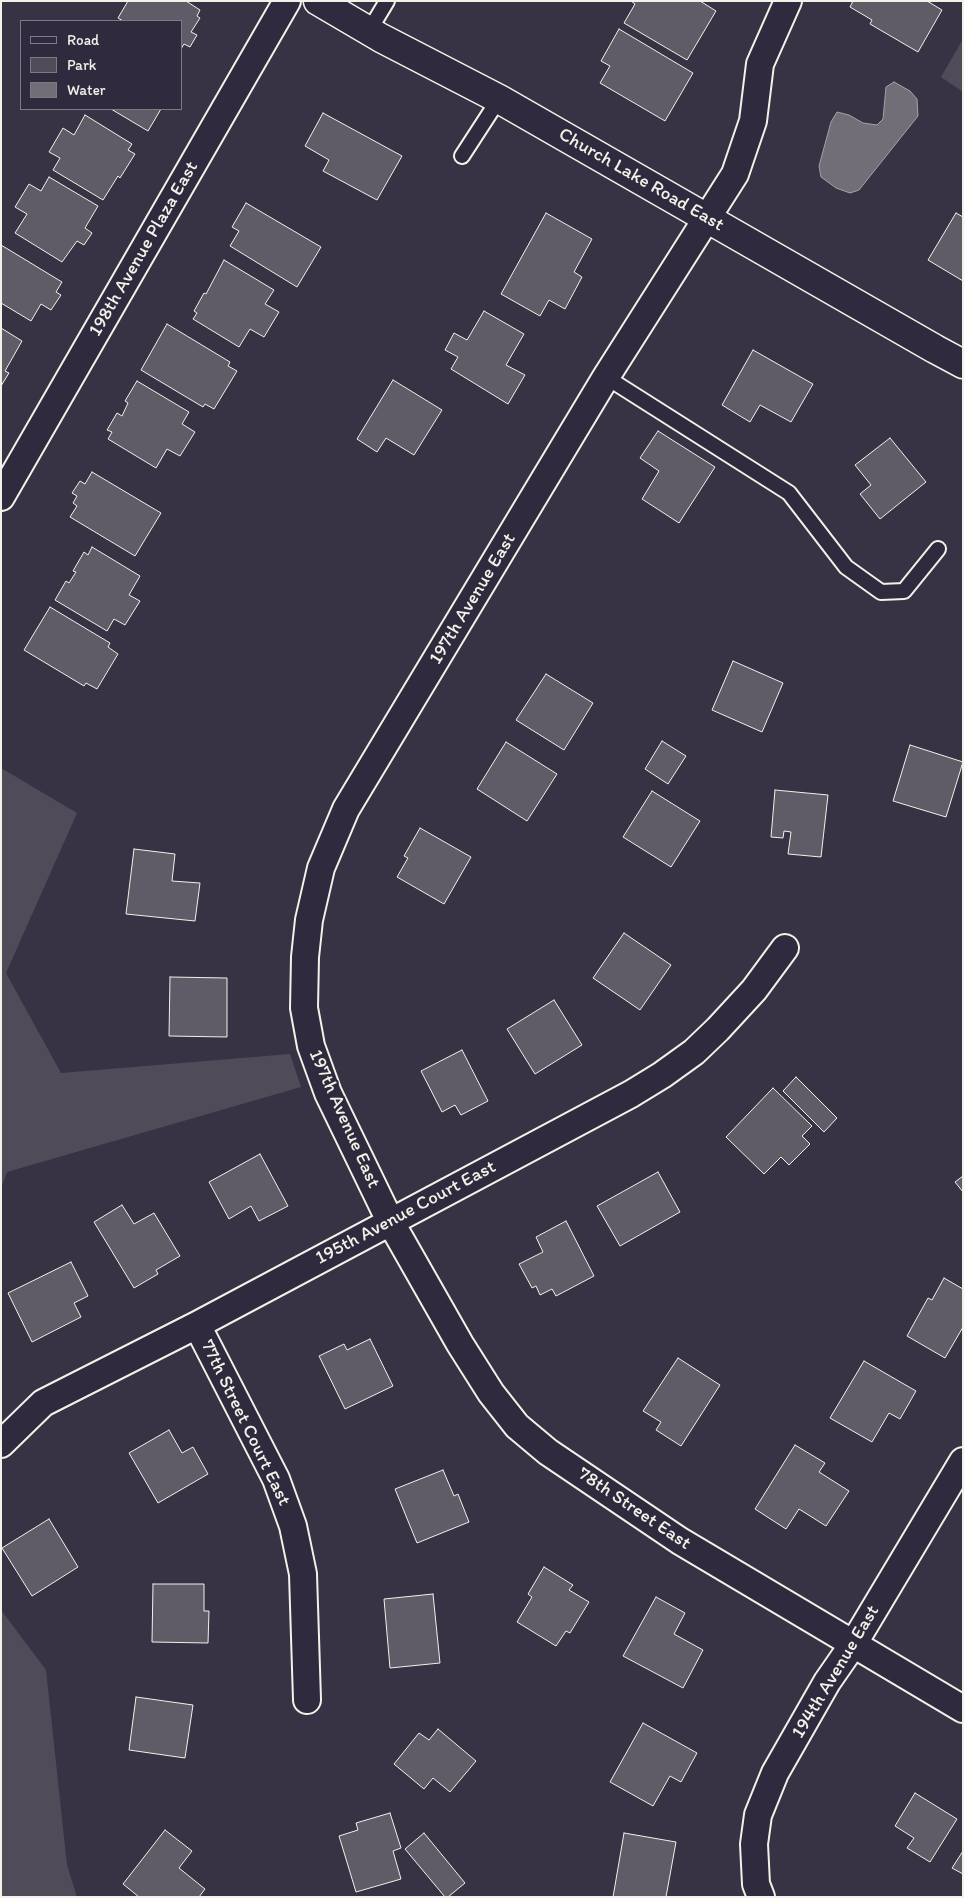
<!DOCTYPE html>
<style>
body{margin:0}
#map{position:relative;width:964px;height:1898px;overflow:hidden;background:#373244;font-family:Itim,sans-serif}
canvas{display:block}
.frame{position:absolute;inset:0;border:2px solid #f4f1e8;pointer-events:none}
.legend{position:absolute;left:20px;top:20px;width:162px;height:90px;box-sizing:border-box;background:#2f2a3d;border:1px solid #7e7a81;margin:0;padding:6px 9px;list-style:none;font-size:15px;color:#f4f1e8}
.legend li{display:flex;align-items:center;gap:10px;height:25px}
.legend b{width:25px;border:1px solid #7e7a81}
</style>
<div id="map">
<canvas width="964" height="1898"></canvas>
<div class="frame"></div>
<ul class="legend">
<li><b style="height:6px;background:#2f2a3d"></b>Road</li>
<li><b style="height:14px;background:#504b59"></b>Park</li>
<li><b style="height:14px;background:#726e77"></b>Water</li>
</ul>
</div>
<script>
const g = document.querySelector('canvas').getContext('2d');
g.lineJoin = 'round';
function paint(path, color) {
  g.fillStyle = color;
  g.fill(path, 'evenodd');
}
function toPath(rows) {
  const path = new Path2D();
  for (const r of rows) {
    path.moveTo(r[0], r[1]);
    for (let i = 2; i < r.length; i += 2) path.lineTo(r[i], r[i + 1]);
  }
  return path;
}
function trace(path, color, width, dash) {
  g.strokeStyle = color;
  g.lineWidth = width;
  g.lineCap = dash ? 'butt' : 'round';
  g.setLineDash(dash || []);
  g.stroke(path);
}
function write(font, color, halo, rows, align = 'center') {
  g.font = font + ' Itim,sans-serif';
  g.lineWidth = 4.5;
  g.setLineDash([]);
  g.textBaseline = 'middle';
  g.strokeStyle = halo;
  g.fillStyle = color;
  for (const [text, x, y, turn = 0] of rows) {
    g.save();
    g.translate(x, y);
    g.rotate((+turn || 0) * Math.PI / 180);
    g.textAlign = isNaN(turn) ? turn : align;
    if (halo) g.strokeText(text, 0, 0);
    g.fillText(text, 0, 0);
    g.restore();
  }
}
paint(toPath([
 [963,39,963,92,941,77],
 [1,768,77,813,6,973,61,1073,290,1054,301,1087,7,1172,1,1188],
 [1,1610,46,1670,67,1865,77,1897,1,1897]
]), '#504b59');
const water = toPath([
 [894,82,910,91,917,99,918,116,859,190,850,193,836,188,821,177,819,166,831,122,837,112,849,115,863,123,877,125,883,119,886,87,894,82]
]);
paint(water, '#726e77');
trace(water, '#a6a2a4', 1);
const building = toPath([
 [128,1,186,1,200,10,197,16,200,18,191,32,197,35,190,47,184,44,181,49,181,21,123,21,118,18,128,1],
 [631,1,700,1,716,11,687,60,624,23,635,4,631,1],
 [853,1,927,1,942,10,918,52,870,24,872,20,850,7,853,1],
 [619,29,693,73,665,121,600,83,610,66,601,61,619,29],
 [111,109,161,109,148,131,111,109],
 [323,113,402,156,377,200,323,171,329,160,305,146,323,113],
 [85,115,132,144,128,150,135,154,120,178,118,176,103,200,53,170,60,158,49,152,63,128,74,135,85,115],
 [49,177,98,206,85,228,92,233,84,245,77,241,62,262,15,233,27,214,15,207,29,184,41,191,49,177],
 [246,203,321,247,297,287,230,246,239,231,232,227,246,203],
 [546,213,592,239,574,272,582,277,565,309,549,300,540,316,501,294,546,213],
 [956,213,963,217,963,281,928,260,956,213],
 [1,245,62,282,56,292,61,295,51,310,41,304,31,321,1,303,1,245],
 [224,260,274,290,265,304,279,312,264,337,250,329,239,347,193,319,197,313,194,311,204,293,206,294,224,260],
 [484,311,524,334,506,365,525,375,508,404,451,369,458,357,445,350,454,333,467,340,484,311],
 [167,324,230,362,228,366,237,371,214,409,205,404,203,407,141,370,167,324],
 [1,328,22,341,5,371,9,373,1,386,1,328],
 [753,350,813,384,791,422,760,405,750,422,722,405,753,350],
 [393,380,442,410,414,455,386,438,377,452,357,439,393,380],
 [137,381,189,412,182,424,195,432,180,456,167,449,156,468,108,439,112,432,107,430,117,413,122,416,128,403,125,401,137,381],
 [658,431,715,467,679,523,642,499,659,471,640,458,658,431],
 [890,438,926,482,880,519,860,494,871,485,855,465,890,438],
 [92,472,161,513,135,556,70,517,77,506,73,503,77,496,72,493,80,481,85,484,92,472],
 [92,547,140,576,129,595,140,601,125,625,114,619,107,631,55,600,66,581,69,583,76,572,73,571,84,552,88,555,92,547],
 [50,607,110,643,108,647,118,654,97,689,86,683,84,686,24,650,50,607],
 [733,661,783,683,762,732,712,710,733,661],
 [546,674,593,703,564,750,516,720,546,674],
 [662,741,686,756,668,784,645,769,662,741],
 [506,742,557,774,527,821,477,789,506,742],
 [910,745,963,762,946,817,893,801,910,745],
 [775,790,828,795,821,857,788,854,791,832,784,831,783,838,771,837,775,790],
 [652,791,700,821,671,867,623,837,652,791],
 [420,828,471,857,444,904,397,877,408,858,404,856,420,828],
 [134,849,175,854,172,881,200,883,195,921,126,914,134,849],
 [624,933,671,965,640,1010,593,978,624,933],
 [170,977,227,978,227,1037,169,1036,170,977],
 [554,1000,582,1045,535,1074,507,1029,554,1000],
 [462,1050,488,1101,461,1115,455,1105,442,1112,421,1071,462,1050],
 [796,1077,837,1118,824,1132,783,1091,796,1077],
 [773,1088,812,1126,802,1136,810,1144,789,1165,781,1157,764,1174,726,1137,773,1088],
 [260,1154,288,1206,259,1221,251,1206,229,1219,209,1182,260,1154],
 [658,1172,680,1212,620,1246,597,1206,658,1172],
 [963,1176,963,1192,955,1182,963,1176],
 [122,1205,134,1224,154,1213,180,1256,156,1270,158,1274,134,1288,94,1222,122,1205],
 [566,1221,594,1276,556,1296,552,1289,540,1295,536,1286,532,1288,519,1264,543,1252,536,1237,566,1221],
 [71,1262,88,1296,74,1303,81,1317,32,1342,8,1293,71,1262],
 [944,1278,963,1289,963,1327,945,1358,907,1336,928,1298,932,1300,944,1278],
 [370,1339,393,1386,345,1409,319,1356,344,1344,347,1350,370,1339],
 [678,1358,720,1385,681,1446,656,1430,661,1422,643,1411,678,1358],
 [864,1361,916,1391,900,1419,889,1413,872,1442,830,1418,864,1361],
 [169,1430,182,1453,193,1447,208,1474,158,1503,129,1453,169,1430],
 [795,1445,825,1463,819,1472,849,1491,826,1526,799,1509,786,1529,755,1509,795,1445],
 [443,1470,454,1496,458,1494,469,1522,417,1543,395,1489,443,1470],
 [49,1519,78,1567,32,1596,2,1548,49,1519],
 [544,1567,573,1585,569,1590,589,1602,570,1633,566,1631,556,1646,517,1622,532,1597,528,1594,544,1567],
 [153,1584,204,1584,204,1611,209,1611,208,1643,152,1642,153,1584],
 [433,1594,440,1663,390,1668,384,1599,433,1594],
 [656,1597,685,1613,674,1634,703,1650,683,1688,623,1656,656,1597],
 [136,1697,193,1705,185,1758,129,1750,136,1697],
 [643,1723,697,1753,681,1782,670,1776,653,1806,610,1782,643,1723],
 [438,1729,476,1761,450,1792,433,1778,424,1789,394,1764,419,1733,429,1740,438,1729],
 [915,1793,957,1819,930,1862,907,1848,914,1838,895,1826,915,1793],
 [390,1813,401,1848,393,1851,401,1879,356,1892,339,1836,358,1830,356,1823,390,1813],
 [165,1830,192,1851,179,1868,205,1889,199,1897,139,1897,123,1884,165,1830],
 [424,1833,465,1883,448,1897,445,1897,405,1849,424,1833],
 [624,1833,676,1842,666,1897,613,1897,624,1833],
 [963,1851,963,1874,952,1868,963,1851]
]);
paint(building, '#5f5c67');
trace(building, '#f4f1e8', 1);
const lane = toPath([
 [369,31,387,1],
 [462,156,499,99],
 [606,377,789,493,846,567,881,592,904,591,938,549]
]);
const street = toPath([
 [788,1,760,64,753,121,735,174,606,377,346,809,321,868,309,920,305,957,304,1008,311,1046,328,1093,390,1221,460,1344,491,1393,517,1426,548,1452,680,1541,963,1709],
 [1,497,287,1],
 [197,1325,276,1479,293,1526,303,1574,307,1700],
 [1,1444,43,1403,197,1325,631,1094,662,1075,694,1052,718,1029,754,990,785,948],
 [761,1897,756,1884,754,1844,758,1815,775,1773,827,1682,854,1643,963,1461]
]);
const secondary = toPath([
 [318,1,381,38,499,99,935,349,963,364]
]);
trace(lane, '#f4f1e8', 18);
trace(street, '#f4f1e8', 30);
trace(secondary, '#f4f1e8', 31);
trace(lane, '#2f2a3d', 14);
trace(street, '#2f2a3d', 26);
trace(secondary, '#2f2a3d', 28);
write('19px', '#f4f1e8', '#2f2a3d', [
 ["Church Lake Road East",641,180,30],
 ["198th Avenue Plaza East",144,249,-60],
 ["197th Avenue East",473,599,-59],
 ["197th Avenue East",344,1119,66],
 ["195th Avenue Court East",406,1213,-28],
 ["77th Street Court East",245,1423,64],
 ["78th Street East",634,1509,34],
 ["194th Avenue East",836,1672,-59]
]);
</script>
